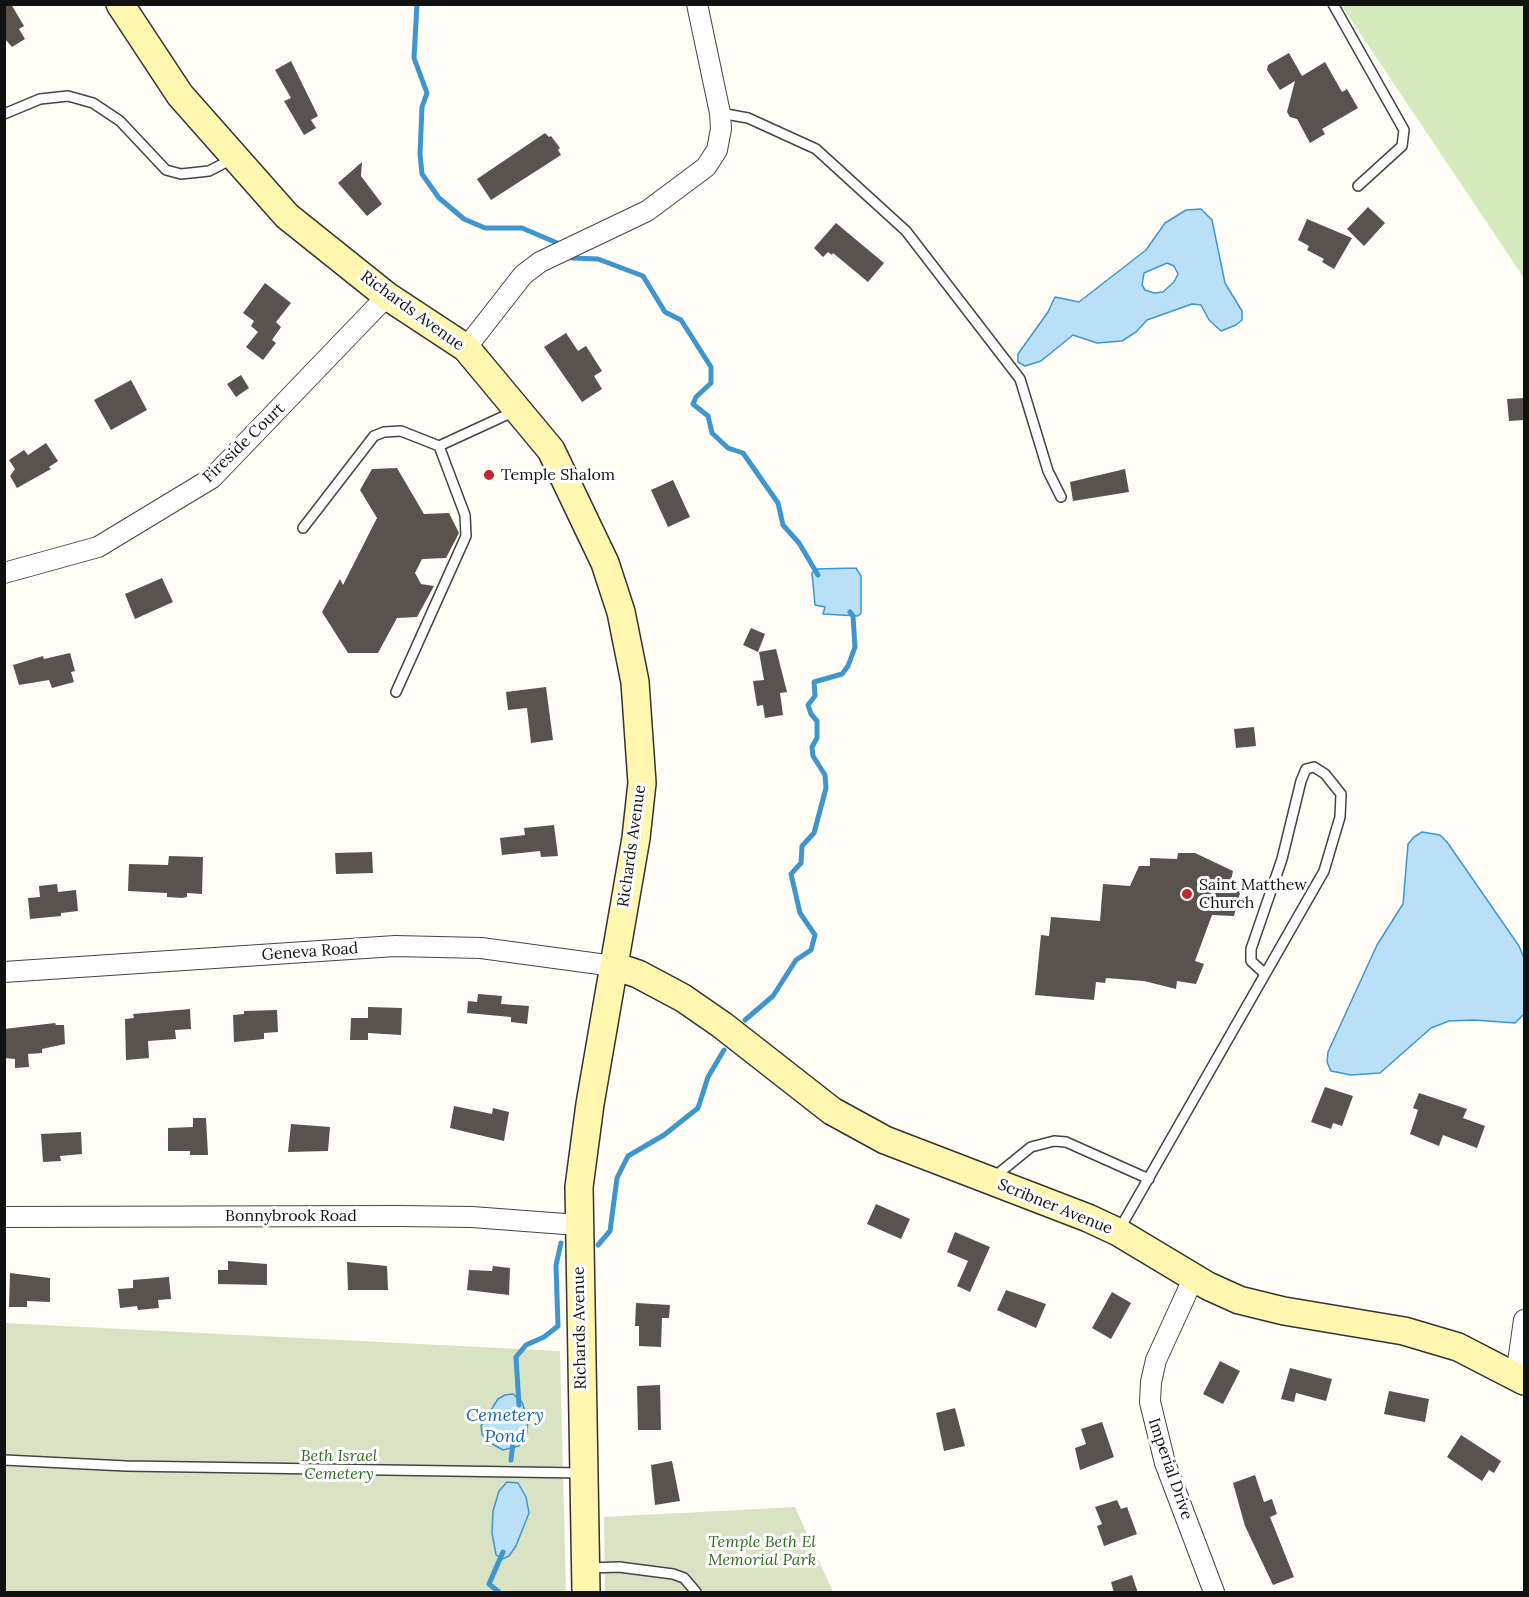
<!DOCTYPE html>
<style>
body{margin:0}
#map{position:relative;width:1529px;height:1597px;overflow:hidden;background:#fffdf5;font-family:Lora,serif}
canvas{display:block}
.frame{position:absolute;inset:0;border:6px solid #111;pointer-events:none}
</style>
<div id="map">
<canvas width="1529" height="1597"></canvas>
<div class="frame"></div>
</div>
<script>
const g = document.querySelector('canvas').getContext('2d');
g.lineJoin = 'round';
function paint(path, color) {
  g.fillStyle = color;
  g.fill(path, 'evenodd');
}
function toPath(rows) {
  const path = new Path2D();
  for (const r of rows) {
    path.moveTo(r[0], r[1]);
    for (let i = 2; i < r.length; i += 2) path.lineTo(r[i], r[i + 1]);
  }
  return path;
}
function trace(path, color, width, dash) {
  g.strokeStyle = color;
  g.lineWidth = width;
  g.lineCap = dash ? 'butt' : 'round';
  g.setLineDash(dash || []);
  g.stroke(path);
}
function write(font, color, halo, rows, align = 'center') {
  g.font = font + ' Lora,serif';
  g.lineWidth = 6;
  g.setLineDash([]);
  g.textBaseline = 'middle';
  g.strokeStyle = halo;
  g.fillStyle = color;
  for (const [text, x, y, turn = 0] of rows) {
    g.save();
    g.translate(x, y);
    g.rotate((+turn || 0) * Math.PI / 180);
    g.textAlign = isNaN(turn) ? turn : align;
    if (halo) g.strokeText(text, 0, 0);
    g.fillText(text, 0, 0);
    g.restore();
  }
}
paint(toPath([
 [1341,5,1524,5,1524,278,1516,266]
]), '#d5ebbd');
paint(toPath([
 [4,1323,560,1351,566,1592,5,1592],
 [795,1507,833,1592,605,1592,604,1517]
]), '#d9e3c4');
const water = toPath([
 [1201,209,1212,220,1225,283,1242,311,1242,320,1236,325,1221,331,1209,320,1201,305,1192,304,1147,320,1136,332,1122,341,1097,343,1073,335,1041,361,1025,366,1018,362,1018,354,1048,312,1055,297,1079,302,1146,250,1165,223,1186,210,1201,209],
 [1167,263,1174,266,1178,274,1174,282,1163,292,1154,293,1145,290,1142,285,1144,273,1167,263],
 [856,568,861,576,861,613,858,616,823,614,825,607,815,605,812,573,816,569,856,568],
 [1422,832,1440,835,1447,842,1519,946,1524,958,1524,1014,1515,1023,1474,1020,1449,1021,1431,1028,1380,1073,1351,1075,1331,1071,1327,1062,1328,1052,1377,945,1403,904,1408,844,1414,837,1422,832],
 [513,1394,522,1402,528,1420,527,1432,519,1446,503,1450,487,1441,482,1434,481,1426,498,1399,505,1395,513,1394],
 [507,1482,518,1483,526,1497,529,1513,516,1546,509,1556,502,1559,496,1555,492,1533,493,1511,499,1491,507,1482]
]);
paint(water, '#b9e0f7');
trace(water, '#3f96cf', 1.5);
trace(toPath([
 [417,4,414,58,427,93,422,107,420,154,422,174,439,198,464,219,485,228,522,228,562,245],
 [572,258,598,259,643,276,665,312,681,320,711,367,711,383,696,397,693,404,708,416,712,433,728,448,743,453,778,503,783,525,799,543,818,575],
 [745,1020,773,996,796,960,811,950,815,935,800,913,791,874,801,863,802,846,814,833,826,788,825,775,813,756,812,747,817,738,817,721,811,714,808,705,815,696,814,682,842,674,848,666,855,647,853,616,850,612],
 [598,1245,610,1231,617,1178,628,1156,664,1135,698,1108,708,1077,724,1050],
 [519,1405,516,1357,526,1345,544,1337,558,1326,556,1265,561,1243],
 [511,1460,513,1443],
 [499,1592,489,1584,503,1552]
]), '#3f96cf', 5);
paint(toPath([
 [4,4,11,4,24,26,19,29,25,39,12,47,4,38],
 [1289,53,1302,76,1325,62,1342,92,1347,89,1358,108,1322,129,1325,134,1310,143,1297,119,1290,117,1287,112,1295,81,1280,90,1267,70,1268,65],
 [291,61,318,116,311,120,316,128,304,135,284,101,291,98,275,70],
 [545,133,549,137,551,136,560,148,558,150,561,155,491,200,477,179],
 [362,162,361,176,382,204,367,216,338,183],
 [1368,207,1385,223,1364,246,1347,229],
 [1307,219,1352,238,1334,269,1322,262,1324,259,1307,250,1309,246,1298,240],
 [836,223,884,263,868,282,833,253,832,255,828,252,823,257,814,248],
 [265,283,291,303,276,322,281,327,272,340,276,343,263,360,246,347,258,332,251,326,254,321,243,313],
 [566,333,578,351,586,346,602,371,594,376,602,389,582,402,544,347],
 [241,375,249,388,236,397,227,384],
 [131,380,147,410,111,430,94,400],
 [1524,398,1524,420,1509,421,1507,399],
 [46,443,58,461,49,467,51,469,17,488,10,476,15,469,9,460,24,450,28,455],
 [397,468,424,514,449,513,459,533,446,558,422,559,415,573,421,584,434,586,417,617,397,618,378,653,348,653,322,612,340,579,343,585,377,518,360,490,372,469],
 [1125,469,1129,492,1073,501,1070,482],
 [673,480,690,517,668,527,651,490],
 [162,578,173,602,135,619,125,594],
 [751,628,765,634,758,652,743,645],
 [776,649,787,692,780,693,783,715,765,718,763,705,757,706,753,681,764,680,759,652],
 [70,653,75,671,71,672,74,682,52,688,49,680,19,685,13,665,43,656,44,659],
 [546,687,553,740,531,743,527,708,508,710,506,692],
 [1254,727,1256,746,1236,748,1234,729],
 [554,825,558,856,541,857,540,851,502,855,500,838,525,835,524,828],
 [372,852,373,873,336,874,335,853],
 [1178,853,1195,853,1233,871,1230,885,1241,889,1234,916,1212,915,1195,961,1204,964,1196,984,1177,981,1176,989,1144,981,1106,978,1105,983,1096,982,1094,1000,1035,995,1041,935,1049,936,1051,917,1100,921,1103,884,1130,886,1139,866,1150,866,1150,858,1177,859],
 [169,856,203,857,202,894,187,893,187,897,182,898,167,897,167,893,128,891,129,864,168,865],
 [57,884,58,892,76,890,78,911,61,913,61,916,30,919,28,898,40,897,39,886],
 [478,994,502,996,501,1004,529,1006,527,1024,511,1022,511,1017,467,1013,468,1001,477,1002],
 [368,1007,402,1008,401,1035,368,1033,368,1040,350,1040,351,1018,368,1018],
 [190,1009,191,1029,175,1030,176,1039,148,1041,149,1058,126,1060,125,1019,134,1018,133,1014],
 [277,1010,278,1032,264,1033,264,1039,234,1042,233,1015,244,1014,244,1011],
 [55,1023,56,1025,64,1025,65,1044,42,1049,42,1053,28,1054,29,1067,15,1068,15,1059,4,1058,4,1029],
 [1325,1087,1353,1096,1342,1126,1333,1123,1331,1129,1311,1122],
 [1419,1093,1467,1109,1463,1118,1485,1126,1477,1148,1443,1135,1439,1146,1410,1134,1418,1110,1413,1108],
 [454,1106,492,1114,493,1108,509,1112,504,1141,450,1128],
 [193,1118,206,1118,208,1155,190,1155,190,1151,168,1151,168,1128,193,1127],
 [291,1124,330,1127,328,1151,288,1152],
 [81,1132,82,1154,60,1156,61,1161,43,1162,41,1134],
 [876,1204,910,1219,901,1239,867,1224],
 [955,1232,990,1247,970,1292,957,1286,968,1261,947,1252],
 [228,1261,267,1264,267,1285,218,1284,218,1270,228,1270],
 [347,1262,387,1266,388,1290,348,1290],
 [493,1266,510,1268,509,1295,467,1290,469,1270,492,1271],
 [10,1273,50,1278,50,1302,27,1301,27,1307,9,1307],
 [169,1277,171,1299,158,1300,159,1308,138,1310,137,1306,120,1308,118,1289,133,1288,133,1280],
 [1006,1290,1046,1304,1036,1328,997,1310],
 [1112,1292,1131,1303,1111,1339,1092,1328],
 [636,1303,670,1305,669,1318,662,1318,661,1347,639,1346,639,1326,635,1326],
 [1220,1361,1240,1371,1223,1404,1203,1394],
 [1290,1368,1332,1379,1326,1401,1296,1393,1294,1402,1281,1399],
 [660,1385,661,1430,638,1430,637,1386],
 [1389,1391,1429,1399,1425,1422,1384,1414],
 [955,1408,965,1446,944,1451,936,1413],
 [1102,1422,1114,1457,1080,1470,1075,1448,1086,1444,1081,1429],
 [1461,1435,1501,1461,1494,1473,1489,1470,1482,1481,1447,1457],
 [672,1461,680,1501,655,1505,651,1465],
 [1255,1475,1264,1502,1272,1499,1277,1514,1270,1517,1294,1577,1273,1585,1245,1526,1233,1483],
 [1117,1500,1121,1509,1127,1507,1137,1534,1104,1546,1097,1526,1102,1524,1095,1507],
 [1132,1575,1138,1593,1114,1593,1111,1582]
]), '#5a524d');
const lane = toPath([
 [1333,4,1404,130,1402,146,1358,186],
 [720,113,748,118,816,149,906,231,1020,379,1048,471,1061,497],
 [4,114,40,99,68,96,93,103,120,121,166,170,181,174,209,171,234,158],
 [303,528,374,436,384,432,401,431,439,446],
 [396,692,466,536,465,515,439,446,515,411],
 [994,1177,1031,1147,1054,1141,1066,1142,1149,1179],
 [1119,1230,1324,871,1340,817,1341,794,1325,774,1314,767,1306,769,1301,781,1282,859,1251,949,1251,961,1264,973],
 [4,1460,126,1466,581,1473],
 [588,1568,619,1567,673,1574,684,1578,696,1592]
]);
const street = toPath([
 [466,348,523,275,540,262,647,211,706,167,717,150,721,129,720,113,697,4],
 [4,573,98,547,212,478,387,296],
 [4,972,395,946,481,948,614,966],
 [4,1217,400,1216,472,1217,578,1225],
 [1194,1277,1156,1360,1151,1382,1150,1402,1165,1463,1214,1592],
 [1516,1376,1524,1320]
]);
const secondary = toPath([
 [120,4,180,95,287,216,387,296,466,348,551,450,605,563,621,612,635,682,642,783,636,838,590,1104,579,1187,586,1592],
 [614,966,638,974,683,998,722,1025,832,1111,885,1140,1088,1218,1118,1232,1208,1286,1239,1300,1284,1311,1404,1331,1458,1347,1524,1381]
]);
trace(lane, '#444', 12);
trace(street, '#444', 22);
trace(secondary, '#333', 30);
trace(lane, '#fff', 9);
trace(street, '#fff', 20);
trace(secondary, '#fff6b0', 27);
for (const [x, y, r, color] of [
 [489,475,6,"#c4262e"],
 [1187,894,6,"#c4262e"]
]) {
  const dot = new Path2D();
  dot.arc(x, y, r, 0, 2 * Math.PI);
  g.fillStyle = color;
  g.fill(dot);
  trace(dot, '#fff', 2);
}
write('16px', '#111', '#fff', [
 ["Richards Avenue",412,311,36],
 ["Fireside Court",244,443,-44],
 ["Richards Avenue",632,846,-82],
 ["Geneva Road",310,952,-4],
 ["Scribner Avenue",1055,1207,22],
 ["Bonnybrook Road",291,1216],
 ["Richards Avenue",580,1328,-91],
 ["Imperial Drive",1170,1469,71]
]);
write('16px', '#111', '#fff', [
 ["Temple Shalom",501,475],
 ["Saint Matthew",1199,885],
 ["Church",1199,903]
], 'left');
write('italic 16px', '#2f6b1f', '#fff', [
 ["Beth Israel",339,1456],
 ["Cemetery",339,1474],
 ["Temple Beth El",762,1542],
 ["Memorial Park",762,1560]
]);
write('italic 18px', '#1768a6', '#fff', [
 ["Cemetery",505,1416],
 ["Pond",505,1437]
]);
</script>
